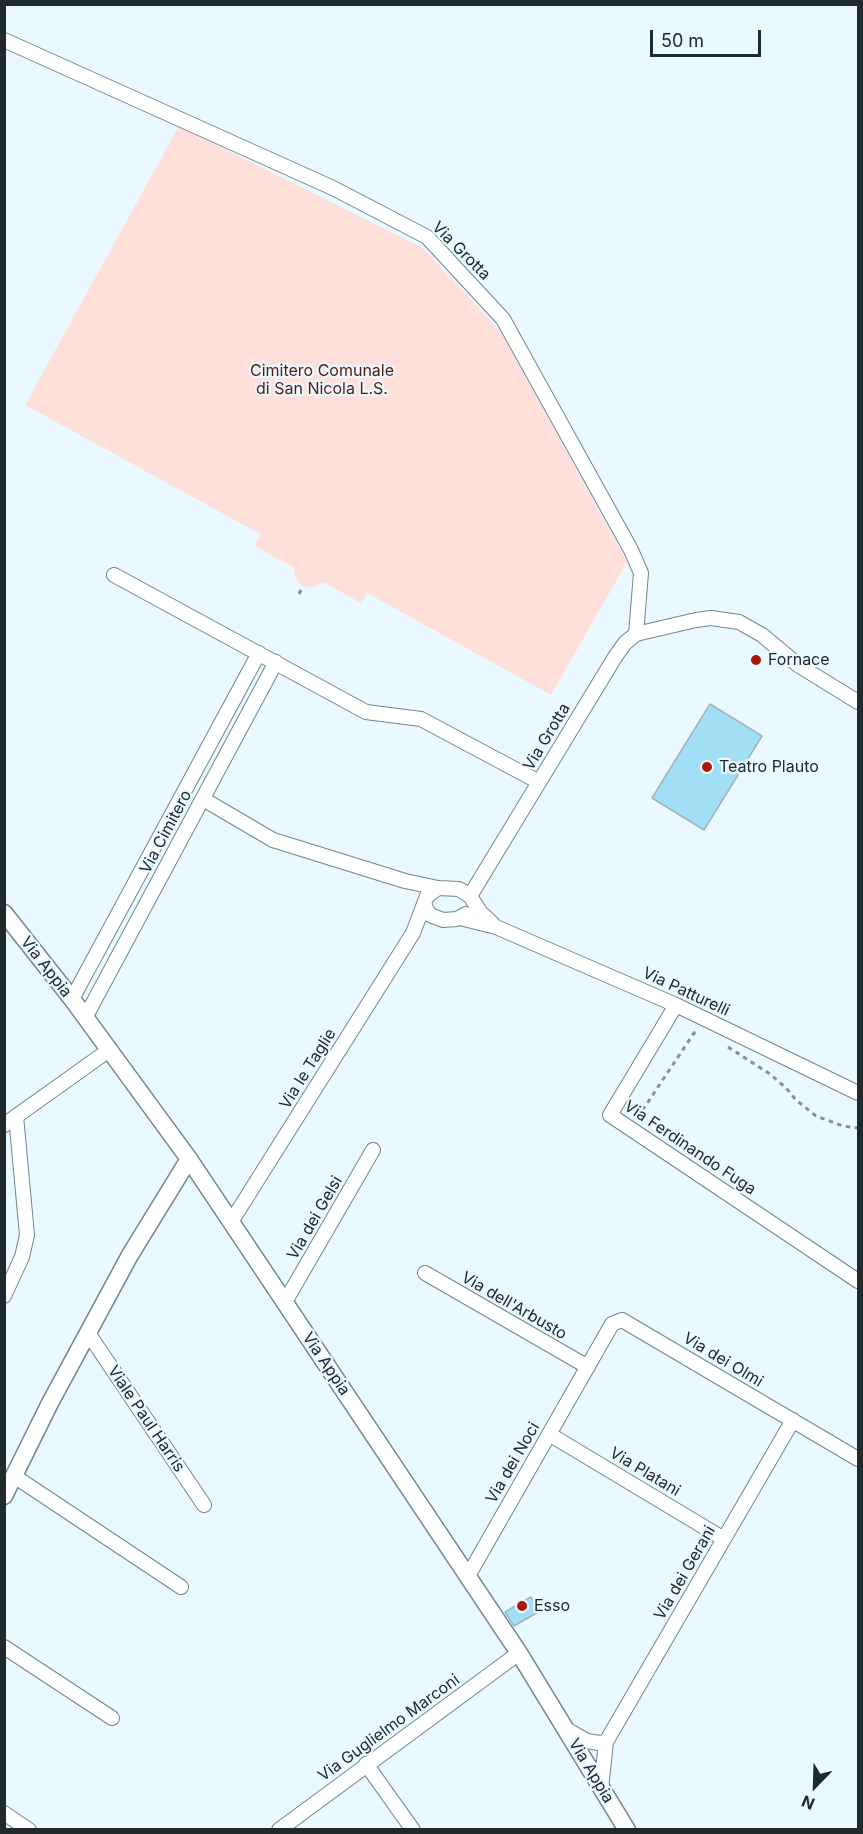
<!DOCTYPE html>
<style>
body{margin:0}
#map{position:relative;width:863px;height:1834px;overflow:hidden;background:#eaf9ff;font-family:Inter,sans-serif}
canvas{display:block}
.frame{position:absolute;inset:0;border:6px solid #20292c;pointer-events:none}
.north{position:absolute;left:785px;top:1756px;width:60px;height:60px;-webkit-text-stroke:4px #eaf9ff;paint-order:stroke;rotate:203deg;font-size:16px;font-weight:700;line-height:24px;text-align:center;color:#20292c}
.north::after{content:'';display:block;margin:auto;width:21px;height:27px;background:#20292c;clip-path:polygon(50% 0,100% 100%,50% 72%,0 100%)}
.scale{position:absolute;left:650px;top:30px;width:111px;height:27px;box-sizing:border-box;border:3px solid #20292c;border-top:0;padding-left:8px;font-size:18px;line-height:21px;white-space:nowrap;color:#20292c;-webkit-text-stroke:4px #eaf9ff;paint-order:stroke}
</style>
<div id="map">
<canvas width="863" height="1834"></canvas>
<div class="frame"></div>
<div class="north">N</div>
<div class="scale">50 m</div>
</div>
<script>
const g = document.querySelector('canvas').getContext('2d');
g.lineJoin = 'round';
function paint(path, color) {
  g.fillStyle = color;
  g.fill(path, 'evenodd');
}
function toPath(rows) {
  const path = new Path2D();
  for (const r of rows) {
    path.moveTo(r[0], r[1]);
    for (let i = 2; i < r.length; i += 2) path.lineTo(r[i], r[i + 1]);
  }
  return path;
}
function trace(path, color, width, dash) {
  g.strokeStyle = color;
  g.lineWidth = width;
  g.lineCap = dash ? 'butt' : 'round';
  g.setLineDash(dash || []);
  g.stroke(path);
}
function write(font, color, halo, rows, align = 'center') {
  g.font = font + ' Inter,sans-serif';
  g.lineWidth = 4.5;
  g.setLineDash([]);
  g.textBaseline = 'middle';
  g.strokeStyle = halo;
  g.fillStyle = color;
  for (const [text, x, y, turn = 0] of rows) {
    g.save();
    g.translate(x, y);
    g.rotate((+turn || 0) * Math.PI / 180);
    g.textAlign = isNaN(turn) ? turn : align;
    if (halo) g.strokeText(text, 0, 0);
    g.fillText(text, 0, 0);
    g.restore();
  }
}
paint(toPath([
 [179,126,423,248,500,331,627,562,551,695,367,593,361,603,323,582,313,588,303,586,295,578,294,568,255,546,260,534,25,405]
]), '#ffdfd9');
const building = toPath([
 [710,704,762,736,704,830,652,798,710,704],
 [531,1597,540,1611,514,1626,505,1612,531,1597]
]);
paint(building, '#a2dff6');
trace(building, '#9eb5bf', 1.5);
const minor = toPath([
 [4,40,333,188,427,237,503,319,631,550,641,573,636,634],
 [114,575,366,712,421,719,539,782],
 [203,799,273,840,405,881,438,888,459,889,470,896,481,913,493,924],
 [470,896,615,657,625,643,636,634,696,620,711,618,739,622,762,635,798,665,858,702],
 [424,905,430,915,443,920,457,919,466,914],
 [460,918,496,927,676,1005,858,1093],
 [72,999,259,653],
 [676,1005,610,1115,858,1281],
 [85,1018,276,662],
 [4,1125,109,1050],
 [231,1222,413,933,427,896,438,888],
 [425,1273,588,1367],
 [4,1296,22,1257,27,1235,16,1116],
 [285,1302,373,1150],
 [88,1333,204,1505],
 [549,1434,724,1539],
 [14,1476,181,1587],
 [468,1576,612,1324,622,1320,858,1459],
 [4,1647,112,1718],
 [566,1729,587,1741,599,1743,606,1742],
 [366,1764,413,1830],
 [601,1789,606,1742,793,1420],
 [4,1813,29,1830],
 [279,1830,519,1653]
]);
const tertiary = toPath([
 [4,913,72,999,189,1159,519,1653,627,1830],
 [4,1496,50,1403,130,1255,189,1159]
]);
trace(minor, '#70868f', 16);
trace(tertiary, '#70868f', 19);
trace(toPath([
 [299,594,303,586],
 [728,1047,770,1074,786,1088,796,1100,816,1116,843,1126,858,1128],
 [641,1119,642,1111,694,1033,699,1031]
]), '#869297', 3, [4.5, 4.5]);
trace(minor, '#fff', 14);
trace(tertiary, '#fff', 16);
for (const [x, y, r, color] of [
 [756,660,6,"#a91805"],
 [707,767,6,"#a91805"],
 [522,1606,6,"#a91805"]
]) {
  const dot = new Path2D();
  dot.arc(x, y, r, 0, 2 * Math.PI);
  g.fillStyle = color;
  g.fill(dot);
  trace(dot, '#eaf9ff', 2);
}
write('16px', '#20292c', '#eaf9ff', [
 ["Via Grotta",461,251,45],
 ["Via Grotta",547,737,-59],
 ["Via Cimitero",166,832,-62],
 ["Via Appia",46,967,52],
 ["Via Patturelli",686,992,25],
 ["Via le Taglie",308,1069,-58],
 ["Via Ferdinando Fuga",690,1148,34],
 ["Via dei Gelsi",315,1218,-60],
 ["Via dell'Arbusto",514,1306,30],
 ["Via dei Olmi",723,1360,31],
 ["Via Appia",326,1364,56],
 ["Viale Paul Harris",146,1419,56],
 ["Via dei Noci",513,1463,-60],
 ["Via Platani",645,1472,31],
 ["Via dei Gerani",685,1573,-60],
 ["Via Guglielmo Marconi",389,1728,-36],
 ["Via Appia",591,1771,59]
]);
write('16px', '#5b180f', '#eaf9ff', [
 ["Cimitero Comunale",322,371],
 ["di San Nicola L.S.",322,389]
]);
write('16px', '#20292c', '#eaf9ff', [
 ["Fornace",768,660],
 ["Teatro Plauto",719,767],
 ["Esso",534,1606]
], 'left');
</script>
